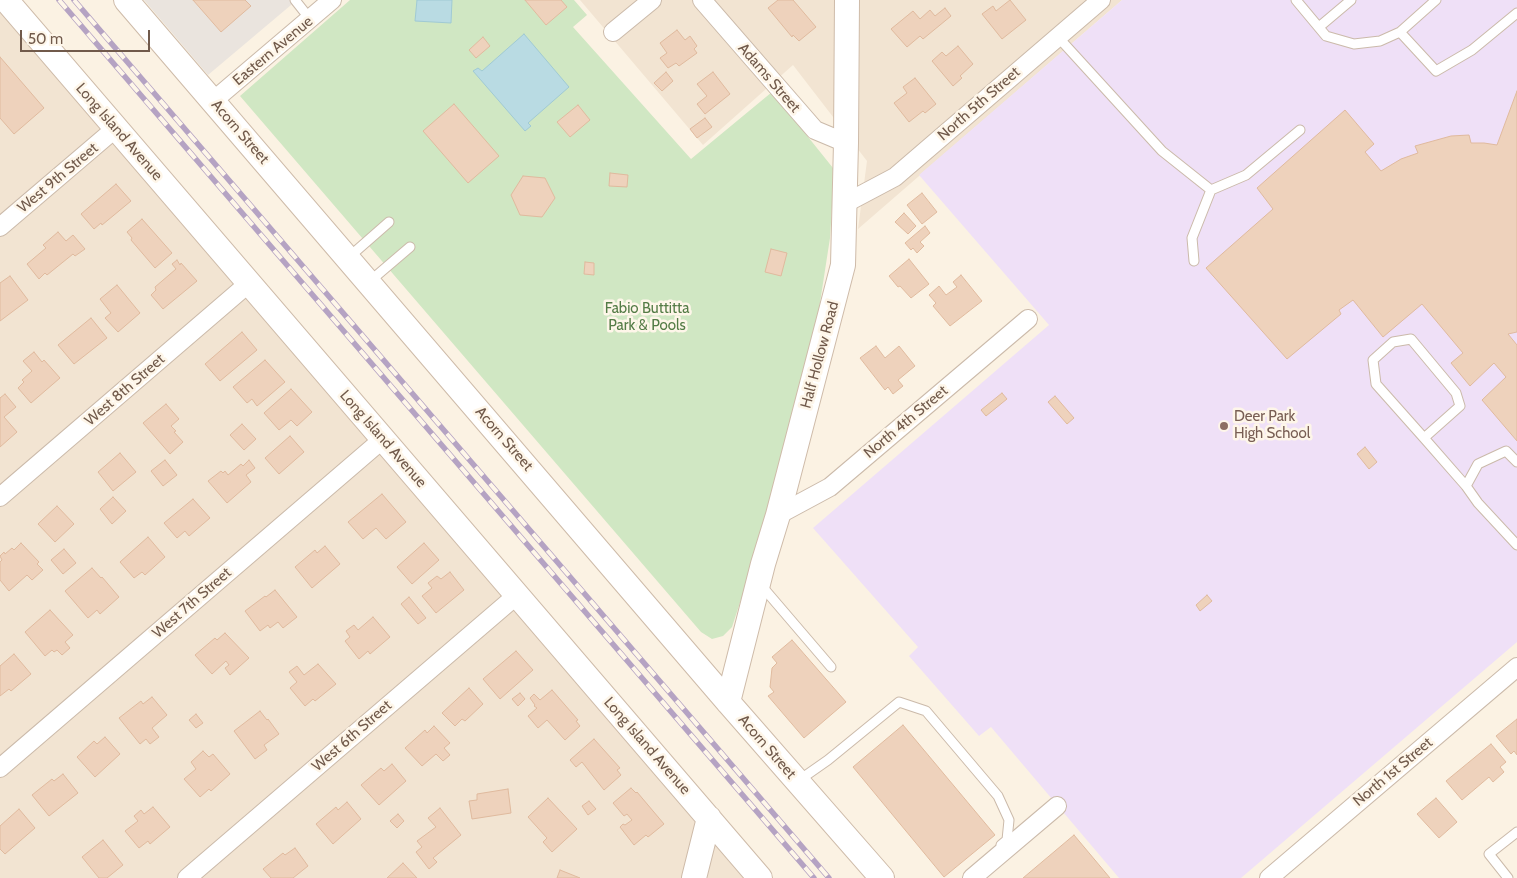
<!DOCTYPE html>
<style>
body{margin:0}
#map{position:relative;width:1517px;height:878px;overflow:hidden;background:#fbf2e3;font-family:Cabin,sans-serif}
canvas{display:block}
.scale{position:absolute;left:20px;top:30px;width:130px;height:22px;box-sizing:border-box;border:2px solid #715a4b;border-top:0;padding-left:6px;font-size:15px;line-height:18px;white-space:nowrap;color:#715a4b;-webkit-text-stroke:4px #fef6e9;paint-order:stroke}
</style>
<div id="map">
<canvas width="1517" height="878"></canvas>
<div class="scale">50 m</div>
</div>
<script>
const g = document.querySelector('canvas').getContext('2d');
g.lineJoin = 'round';
function paint(path, color) {
  g.fillStyle = color;
  g.fill(path, 'evenodd');
}
function toPath(rows) {
  const path = new Path2D();
  for (const r of rows) {
    path.moveTo(r[0], r[1]);
    for (let i = 2; i < r.length; i += 2) path.lineTo(r[i], r[i + 1]);
  }
  return path;
}
function trace(path, color, width, dash) {
  g.strokeStyle = color;
  g.lineWidth = width;
  g.lineCap = dash ? 'butt' : 'round';
  g.setLineDash(dash || []);
  g.stroke(path);
}
function write(font, color, halo, rows, align = 'center') {
  g.font = font + ' Cabin,sans-serif';
  g.lineWidth = 5;
  g.setLineDash([]);
  g.textBaseline = 'middle';
  g.strokeStyle = halo;
  g.fillStyle = color;
  for (const [text, x, y, turn = 0] of rows) {
    g.save();
    g.translate(x, y);
    g.rotate((+turn || 0) * Math.PI / 180);
    g.textAlign = isNaN(turn) ? turn : align;
    if (halo) g.strokeText(text, 0, 0);
    g.fillText(text, 0, 0);
    g.restore();
  }
}
paint(toPath([
 [0,0,760,878,0,878],
 [580,0,1122,0,858,229,867,161,793,65,703,145]
]), '#f2e4d2');
paint(toPath([
 [144,0,297,0,208,75]
]), '#eae4de');
paint(toPath([
 [1122,0,1517,0,1517,642,1241,878,1119,878,991,727,979,736,909,656,918,647,813,528,1049,325,919,175]
]), '#efe0f7');
paint(toPath([
 [350,0,574,0,587,15,573,27,691,159,772,92,833,168,832,206,830,238,819,309,776,480,747,581,732,627,723,636,712,639,701,632,240,96]
]), '#d0e7c3');
const water = toPath([
 [417,0,452,0,451,23,415,21,417,0],
 [524,34,569,87,528,123,531,126,525,131,473,71,478,68,482,71,524,34]
]);
paint(water, '#b9dbe3');
trace(water, '#a0cad4', 1);
const building = toPath([
 [193,0,245,0,251,6,221,32,193,0],
 [525,0,561,0,567,7,546,25,525,0],
 [778,0,793,0,816,27,799,41,793,35,792,37,768,8,778,0],
 [1010,0,1026,20,1002,39,982,14,993,6,996,11,1010,0],
 [945,8,951,16,923,39,920,36,907,47,891,29,913,11,920,19,930,10,935,16,945,8],
 [677,30,685,40,690,36,697,46,694,49,697,53,679,66,676,63,668,68,660,58,667,53,660,43,677,30],
 [483,37,490,46,476,58,469,50,483,37],
 [958,46,973,64,960,76,962,78,953,86,932,61,942,52,946,56,958,46],
 [0,57,44,108,14,134,0,118,0,57],
 [666,72,673,81,662,91,654,83,666,72],
 [713,72,730,94,705,114,697,104,707,96,697,84,713,72],
 [915,78,936,104,925,113,923,111,909,122,894,103,907,93,903,87,915,78],
 [1517,91,1517,332,1508,334,1517,345,1517,441,1482,400,1506,377,1494,363,1470,386,1451,363,1463,353,1422,304,1383,337,1353,300,1339,310,1341,314,1287,359,1206,268,1273,209,1257,188,1345,110,1374,144,1365,152,1381,171,1401,159,1418,153,1415,146,1451,136,1469,135,1471,143,1484,143,1497,145,1517,91],
 [454,104,499,156,468,183,423,131,454,104],
 [578,105,590,120,570,137,557,122,578,105],
 [705,118,712,127,697,138,690,129,705,118],
 [610,173,628,175,627,187,609,186,610,173],
 [523,176,545,178,555,198,542,217,520,215,511,195,523,176],
 [116,184,131,201,102,225,101,223,94,229,81,214,116,184],
 [922,193,937,212,922,224,907,205,922,193],
 [904,213,916,226,908,234,895,222,904,213],
 [142,219,172,253,155,268,131,240,132,238,127,232,142,219],
 [925,226,930,233,920,242,924,246,917,253,913,248,911,250,905,243,925,226],
 [58,232,66,241,73,235,85,249,75,256,73,254,47,275,45,273,39,279,27,264,46,248,43,245,58,232],
 [771,249,787,253,781,276,765,272,771,249],
 [909,259,929,284,911,298,900,286,898,287,889,276,909,259],
 [177,260,180,265,181,263,197,281,163,309,151,295,156,290,155,287,176,269,172,264,177,260],
 [585,262,594,263,594,275,584,274,585,262],
 [961,275,982,301,950,326,933,306,936,303,929,295,939,286,946,295,957,287,953,282,961,275],
 [10,276,28,300,0,321,0,283,10,276],
 [117,285,140,313,118,332,105,318,111,313,100,299,117,285],
 [91,318,107,338,74,364,58,345,91,318],
 [242,332,257,350,220,381,205,364,242,332],
 [876,346,885,358,899,346,915,366,898,380,903,386,893,394,888,387,885,390,860,358,876,346],
 [34,352,42,362,44,360,60,378,31,403,18,388,24,382,22,380,32,371,23,361,34,352],
 [265,360,285,382,257,406,252,399,247,403,233,387,265,360],
 [291,389,312,412,297,426,291,420,279,430,264,413,291,389],
 [1002,393,1007,399,986,416,981,410,1002,393],
 [5,394,16,407,4,417,17,432,0,447,0,398,5,394],
 [1055,396,1074,418,1067,424,1048,402,1055,396],
 [166,404,179,419,171,426,176,431,174,432,183,442,170,454,143,423,166,404],
 [242,424,256,439,244,450,230,435,242,424],
 [290,436,304,452,279,474,265,458,290,436],
 [1365,447,1377,462,1369,469,1357,454,1365,447],
 [120,453,136,472,113,491,98,472,120,453],
 [165,460,177,475,163,486,151,471,165,460],
 [249,460,255,468,246,475,251,482,227,503,208,481,221,471,223,473,225,471,228,475,241,464,243,466,249,460],
 [382,494,406,522,386,539,376,528,363,539,348,522,382,494],
 [113,497,126,511,112,524,100,509,113,497],
 [193,499,210,518,189,536,185,531,177,538,164,523,193,499],
 [57,506,74,524,55,542,38,524,57,506],
 [148,537,165,557,145,575,142,572,134,578,120,562,148,537],
 [21,543,39,562,37,564,43,570,32,580,27,575,9,591,0,580,0,562,2,560,0,556,4,552,5,554,12,548,14,550,21,543],
 [424,543,439,560,412,584,397,567,424,543],
 [325,546,340,564,312,588,295,567,315,550,317,553,325,546],
 [64,549,76,563,63,574,51,560,64,549],
 [92,568,101,578,102,577,119,597,100,614,97,610,88,618,65,591,92,568],
 [450,572,464,590,436,613,422,596,432,588,428,583,437,576,441,579,450,572],
 [275,590,297,617,283,628,278,622,270,628,268,625,260,631,245,611,265,596,266,597,275,590],
 [1207,595,1212,601,1200,611,1196,605,1207,595],
 [409,597,426,618,418,624,401,604,409,597],
 [50,610,73,635,65,642,70,648,62,655,57,650,54,652,52,650,45,656,25,632,50,610],
 [373,617,390,637,370,654,368,651,359,659,345,641,350,637,346,631,354,625,358,630,373,617],
 [225,633,249,658,230,675,225,668,229,665,226,661,212,674,195,655,215,638,217,640,225,633],
 [792,640,846,702,804,738,768,696,774,692,770,687,772,668,777,663,772,657,792,640],
 [516,651,533,670,500,699,483,679,516,651],
 [14,654,31,674,11,691,9,689,0,696,0,666,14,654],
 [318,664,336,684,315,701,313,699,305,706,290,688,297,682,289,672,297,666,304,675,318,664],
 [469,688,483,704,465,721,462,719,455,726,442,713,469,688],
 [552,690,578,720,576,721,580,726,565,740,547,720,538,728,528,716,537,708,534,706,535,705,530,698,534,694,540,700,552,690],
 [520,693,525,699,518,706,512,699,520,693],
 [152,697,167,715,152,728,159,737,150,744,146,739,140,744,119,718,141,701,143,704,152,697],
 [260,711,267,720,268,719,279,734,264,745,267,750,255,759,234,731,260,711],
 [196,714,203,723,196,728,189,720,196,714],
 [1517,719,1517,755,1514,751,1511,754,1496,736,1517,719],
 [903,725,995,835,944,877,853,767,903,725],
 [434,726,450,743,444,748,450,755,443,761,436,754,422,766,405,748,425,730,427,733,434,726],
 [105,737,120,754,95,777,77,757,94,741,97,744,105,737],
 [594,739,620,768,617,770,621,775,604,790,582,762,576,767,570,760,594,739],
 [1491,744,1506,762,1500,767,1504,772,1493,782,1489,777,1462,800,1446,781,1491,744],
 [203,751,209,757,213,754,230,774,211,791,209,789,200,797,184,779,196,769,191,762,203,751],
 [392,764,406,781,379,805,361,785,381,768,384,771,392,764],
 [63,774,78,793,49,816,32,795,52,779,54,781,63,774],
 [631,788,636,793,637,792,664,824,648,837,646,835,634,845,620,827,623,824,625,825,632,820,627,814,624,816,613,803,631,788],
 [508,789,511,813,472,819,469,801,477,800,477,794,508,789],
 [548,798,577,829,552,852,543,842,547,838,528,817,548,798],
 [1436,798,1457,822,1439,838,1417,814,1436,798],
 [589,801,596,809,588,815,582,806,589,801],
 [347,802,361,819,333,844,316,824,336,807,338,810,347,802],
 [153,807,170,827,150,844,148,841,139,848,125,831,138,821,134,816,141,810,144,814,153,807],
 [440,808,461,835,433,858,437,862,429,869,416,852,422,847,417,841,436,827,428,818,440,808],
 [19,809,35,828,5,854,0,849,0,826,19,809],
 [398,814,404,821,397,828,390,821,398,814],
 [1074,835,1110,878,1023,878,1074,835],
 [103,840,123,865,107,878,99,878,82,857,103,840],
 [295,848,308,866,293,878,271,878,263,869,283,853,285,855,295,848],
 [403,863,417,878,387,878,403,863],
 [560,870,580,878,557,878,560,870]
]);
paint(building, '#eed2bc');
trace(building, '#e0ba9e', 1);
const lane = toPath([
 [295,0,310,19],
 [1296,0,1326,36,1354,44,1380,41,1400,32,1436,71,1472,50,1517,13],
 [1319,27,1351,0],
 [1400,32,1436,0],
 [1058,37,1162,151,1211,190,1246,175,1300,130],
 [348,258,389,222],
 [1194,261,1192,238,1211,190],
 [369,282,410,247],
 [1424,438,1460,406,1456,393,1411,339,1393,342,1373,360,1376,384,1424,438,1466,486],
 [1517,462,1506,451,1478,464,1466,486,1478,503,1517,545],
 [760,584,831,667],
 [798,781,828,760,899,702,926,711,998,796,1009,820,1007,840,1001,845],
 [1508,878,1489,854,1517,832]
]);
const street = toPath([
 [702,0,815,130,846,143],
 [613,32,652,0],
 [213,101,332,0],
 [844,204,895,177,1101,0],
 [0,227,116,128],
 [0,497,249,283],
 [778,515,830,487,1028,319],
 [0,768,383,439],
 [187,878,517,595],
 [972,878,1057,806],
 [1269,878,1517,667]
]);
const secondary = toPath([
 [6,0,760,878],
 [126,0,728,702,882,878],
 [728,702,763,564,778,515,843,265,846,143,847,0],
 [694,878,709,818]
]);
trace(lane, '#cbbaaa', 11);
trace(street, '#cbbaaa', 20);
trace(secondary, '#cebba9', 26);
trace(lane, '#fff', 9);
trace(street, '#fff', 18);
trace(secondary, '#fff', 24);
const rail = toPath([
 [59,0,814,878],
 [74,0,829,878]
]);
trace(rail, '#b5a3c3', 5.5);
trace(rail, '#fef6e9', 4, [11]);
for (const [x, y, r, color] of [
 [1224,426,5,"#8d6e63"]
]) {
  const dot = new Path2D();
  dot.arc(x, y, r, 0, 2 * Math.PI);
  g.fillStyle = color;
  g.fill(dot);
  trace(dot, '#fef6e9', 2);
}
write('15px', '#715a4b', '#fef6e9', [
 ["Eastern Avenue",273,51,-40],
 ["Adams Street",769,78,49],
 ["North 5th Street",979,104,-41],
 ["Long Island Avenue",119,132,49],
 ["Acorn Street",240,132,49],
 ["West 9th Street",58,178,-40],
 ["Half Hollow Road",820,355,-75],
 ["West 8th Street",125,390,-41],
 ["North 4th Street",906,422,-40],
 ["Long Island Avenue",383,439,49],
 ["Acorn Street",504,439,49],
 ["West 7th Street",192,603,-41],
 ["West 6th Street",352,736,-41],
 ["Long Island Avenue",647,746,49],
 ["Acorn Street",767,747,49],
 ["North 1st Street",1393,772,-40]
]);
write('15px', '#547c46', '#fef6e9', [
 ["Fabio Buttitta",647,309],
 ["Park & Pools",647,326]
]);
write('15px', '#785e54', '#fef6e9', [
 ["Deer Park",1234,417],
 ["High School",1234,434]
], 'left');
</script>
